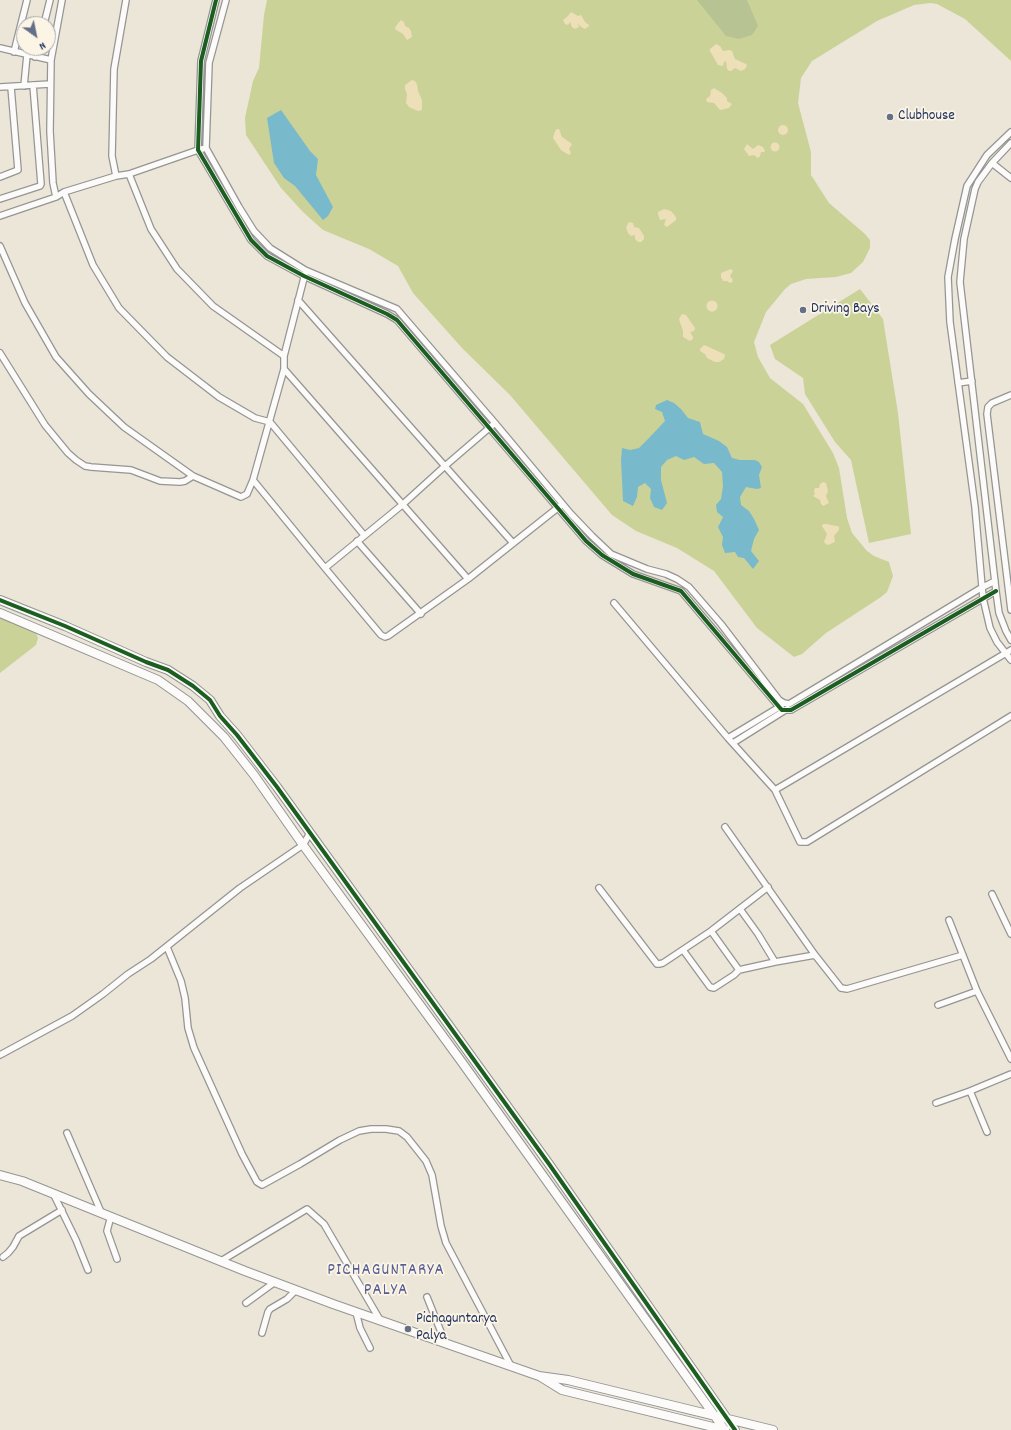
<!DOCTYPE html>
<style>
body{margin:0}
#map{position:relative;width:1011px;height:1430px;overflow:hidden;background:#ebe6d7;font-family:Dekko,sans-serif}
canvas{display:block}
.north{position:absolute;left:16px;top:16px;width:40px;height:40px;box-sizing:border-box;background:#fcf5e5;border:1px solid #a2a6af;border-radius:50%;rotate:147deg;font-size:11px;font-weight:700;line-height:16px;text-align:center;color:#1b2f5e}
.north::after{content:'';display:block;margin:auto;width:14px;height:18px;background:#646f88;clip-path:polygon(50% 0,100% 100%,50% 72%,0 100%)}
</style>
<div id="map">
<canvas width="1011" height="1430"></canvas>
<div class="north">N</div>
</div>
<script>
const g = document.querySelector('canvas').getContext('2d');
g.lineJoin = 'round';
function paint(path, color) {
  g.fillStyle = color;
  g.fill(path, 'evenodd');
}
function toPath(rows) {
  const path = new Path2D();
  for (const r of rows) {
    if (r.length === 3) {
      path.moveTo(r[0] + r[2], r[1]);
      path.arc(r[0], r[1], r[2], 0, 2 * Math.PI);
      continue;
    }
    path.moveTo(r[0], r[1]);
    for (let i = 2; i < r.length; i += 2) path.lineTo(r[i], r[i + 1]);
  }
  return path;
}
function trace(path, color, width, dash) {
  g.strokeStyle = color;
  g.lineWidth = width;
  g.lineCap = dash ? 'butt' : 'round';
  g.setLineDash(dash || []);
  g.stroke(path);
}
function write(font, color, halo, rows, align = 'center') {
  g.font = font + ' Dekko,sans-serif';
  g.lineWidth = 3.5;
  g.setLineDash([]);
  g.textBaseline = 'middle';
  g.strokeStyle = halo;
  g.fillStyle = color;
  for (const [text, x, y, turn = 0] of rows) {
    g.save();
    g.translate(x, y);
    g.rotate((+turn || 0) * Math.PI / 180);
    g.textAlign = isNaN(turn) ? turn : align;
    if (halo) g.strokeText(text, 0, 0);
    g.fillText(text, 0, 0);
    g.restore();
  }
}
paint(toPath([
 [267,0,1011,0,1011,61,965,19,937,4,930,3,914,5,877,21,812,61,801,78,798,103,811,152,811,175,829,203,865,234,870,240,870,248,863,262,851,273,836,277,806,279,791,284,785,289,766,312,754,342,758,357,770,378,803,404,833,453,839,468,847,518,852,533,867,551,874,556,889,562,893,576,887,592,881,597,826,633,802,654,794,657,757,628,714,571,677,548,636,531,612,515,510,395,462,348,413,293,398,266,369,249,323,230,303,212,281,188,246,135,245,118,253,81,259,68,264,15],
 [860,289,883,319,898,413,911,534,869,543,851,460,835,442,805,394,803,378,775,359,770,345],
 [0,617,32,630,36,633,38,638,36,645,0,673]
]), '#cbd298');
paint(toPath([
 [697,0,747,0,758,26,752,35,739,39,726,36]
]), '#b7c392');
paint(toPath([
 [571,12,578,16,581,15,585,22,589,25,589,26,585,29,581,27,578,23,579,27,575,29,572,27,570,22,568,25,565,24,563,20,568,16],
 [401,20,404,22,405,26,409,28,411,31,412,37,407,40,403,34,395,29,396,26],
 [716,44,720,46,723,51,730,50,732,51,735,59,746,64,747,66,745,69,741,71,735,68,731,71,729,71,727,69,726,61,724,62,723,66,718,65,710,51,710,49],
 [412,80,415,81,417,84,418,91,422,100,422,110,418,111,409,107,406,103,407,94,405,89,405,85],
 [714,88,722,93,727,98,727,101,732,104,729,108,720,110,714,103,707,102,706,99,710,96,711,90],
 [783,130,5],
 [557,129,559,129,561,134,561,136,572,144,569,149,571,153,569,155,561,150,553,138,555,131],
 [775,147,4.5],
 [747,144,753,149,758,145,763,147,765,151,764,152,761,152,760,156,758,158,754,155,749,156,744,149],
 [664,209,671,211,676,217,676,220,667,227,664,225,666,219,660,220,658,214,658,212],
 [629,222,633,223,634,227,639,228,644,236,644,239,641,242,638,242,635,239,635,235,631,236,628,233,626,227],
 [731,269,733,271,730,276,733,280,732,282,730,283,727,281,723,281,721,277,721,273],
 [712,306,5.5],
 [682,314,686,315,695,328,694,331,690,332,693,337,693,339,690,341,683,337,683,331,679,319],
 [704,345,722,353,725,355,724,359,719,362,715,362,707,358,705,354,700,351,700,349],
 [823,482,826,483,828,491,826,496,829,503,823,506,821,504,820,500,813,496,815,494,814,491,815,488,819,488,820,484],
 [823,524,827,524,831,525,837,526,839,527,839,530,834,536,835,541,833,543,827,545,824,542,827,534,822,526]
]), '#eddfb8');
paint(toPath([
 [281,110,310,151,318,159,316,175,333,207,328,216,323,220,295,186,284,178,274,163,267,118],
 [667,400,674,403,681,409,688,418,700,422,703,434,719,441,727,447,732,458,740,460,755,460,759,462,762,467,759,475,761,488,757,489,746,487,740,497,741,505,749,511,754,519,759,530,754,539,751,551,759,561,753,569,744,558,738,557,735,552,725,553,722,545,723,537,718,527,723,517,717,512,716,505,721,499,723,486,722,472,714,463,704,464,694,457,684,460,676,456,667,460,661,467,661,480,667,503,662,510,654,507,650,498,651,489,645,483,638,487,637,497,633,506,623,501,621,460,622,448,630,450,639,448,649,438,665,421,662,412,655,409,656,405]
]), '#79b9cc');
const street = toPath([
 [216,0,201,61,198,150,251,240,267,256,304,276,387,314,397,320,586,541,602,555,633,574,681,591,780,708,782,710,791,710,996,591],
 [226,0,209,63,206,148,239,207,254,231,270,248,305,270,397,309,495,423,571,514,592,536,611,554,647,569,666,574,677,579,689,587,721,624,779,700,784,703,789,704,981,588,995,581],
 [44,24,50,0],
 [0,48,51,60],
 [14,52,27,0],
 [35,57,37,48],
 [24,86,27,55],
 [0,87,50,84],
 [1011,132,987,155,967,186,955,239,948,277,950,322,975,507,983,598,990,628,997,642,1011,660],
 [1011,143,992,163,978,182,975,189,964,239,960,282,996,591,999,613,1006,631,1011,640],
 [992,163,1011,178],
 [129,174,151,229,177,269,213,306,284,356],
 [116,176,112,156,114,69,126,0],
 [0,177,18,170,11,87],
 [64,192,93,265,119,308,167,357,219,397,255,418,270,422,364,535],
 [56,197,53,183,50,131,51,60,62,0],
 [0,199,40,186,41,184,33,85],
 [0,216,56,197,64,192,116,176,129,174,198,150,206,148],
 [0,246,25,303,56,357,89,394,124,427,193,476,241,497,247,494,253,480,284,369,284,356,305,274],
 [298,300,513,543],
 [0,353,45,425,68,453,76,460,85,466,91,467,131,470,160,481,180,482,185,481,193,476],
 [284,369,468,579],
 [958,383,972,381],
 [1011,395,992,403,988,407,987,414,1011,610],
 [253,480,325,568,381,635,385,637,388,636,468,579,560,506],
 [357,541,421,614],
 [325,568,402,505,445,466,495,423],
 [614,603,728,738,775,790,800,842,807,842,1011,716],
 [728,738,781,706],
 [733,743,787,709],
 [775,790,1011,650],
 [725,827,815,955,841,988,847,989,963,955],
 [599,888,657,964,659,964,663,963,711,931,768,887],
 [992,894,1011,934],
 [740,909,758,934,775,962],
 [949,920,977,991,1011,1059],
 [711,931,739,970],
 [167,947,181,981,185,998,188,1028,194,1048,242,1154,257,1182,262,1185,300,1164,340,1140,359,1131,371,1129,386,1129,399,1131,407,1137,426,1161,432,1175,441,1226,446,1243,511,1366],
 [683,950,710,987,714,988,734,975,739,970,775,962,815,955],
 [938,1005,977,991],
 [0,1055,72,1016,103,994,128,974,151,959,240,888,303,845,310,833],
 [970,1091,987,1132],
 [936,1103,970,1091,1011,1074],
 [67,1133,101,1212],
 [53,1193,76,1240,88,1270],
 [111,1216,107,1231,117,1259],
 [3,1257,8,1253,13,1247,19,1236,62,1210],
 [221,1261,307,1209,324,1224,380,1320],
 [427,1297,445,1342],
 [246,1303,275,1282],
 [356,1312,360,1328,370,1348],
 [262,1333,268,1312,270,1309,287,1299,296,1290]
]);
const secondary = toPath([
 [0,600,65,626,146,662,168,670,193,686,210,700,220,716,237,735,277,787,549,1164,735,1430],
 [0,613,158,680,188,701,224,737,254,775,303,845,461,1061,724,1429],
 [0,1175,22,1181,245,1271,333,1304,539,1376,568,1380,773,1430],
 [541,1377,562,1390,725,1430]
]);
trace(street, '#949594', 8);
trace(secondary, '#949594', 10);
trace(street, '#fcfbf9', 5.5);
trace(secondary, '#fcfbf9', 8);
trace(toPath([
 [216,0,201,61,198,150,251,240,267,256,304,276,387,314,397,320,586,541,602,555,633,574,681,591,780,708,782,710,791,710,996,591],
 [0,600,65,626,146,662,168,670,193,686,210,700,220,716,237,735,277,787,549,1164,735,1430]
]), '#1b5e20', 4);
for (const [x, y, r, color] of [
 [890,117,4,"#646f88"],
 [803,310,4,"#646f88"],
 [408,1329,4,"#646f88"]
]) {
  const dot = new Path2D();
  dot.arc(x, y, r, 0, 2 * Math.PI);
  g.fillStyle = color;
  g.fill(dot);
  trace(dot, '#fcf5e5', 1.5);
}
write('15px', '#1b2f5e', '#fcf5e5', [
 ["Clubhouse",898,117],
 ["Driving Bays",811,310],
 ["Pichaguntarya",416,1320],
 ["Palya",416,1337]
], 'left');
g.letterSpacing = '1px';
write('17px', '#565d96', '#fcf5e5', [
 ["PICHAGUNTARYA",386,1272],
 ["PALYA",386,1292]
]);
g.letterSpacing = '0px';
</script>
